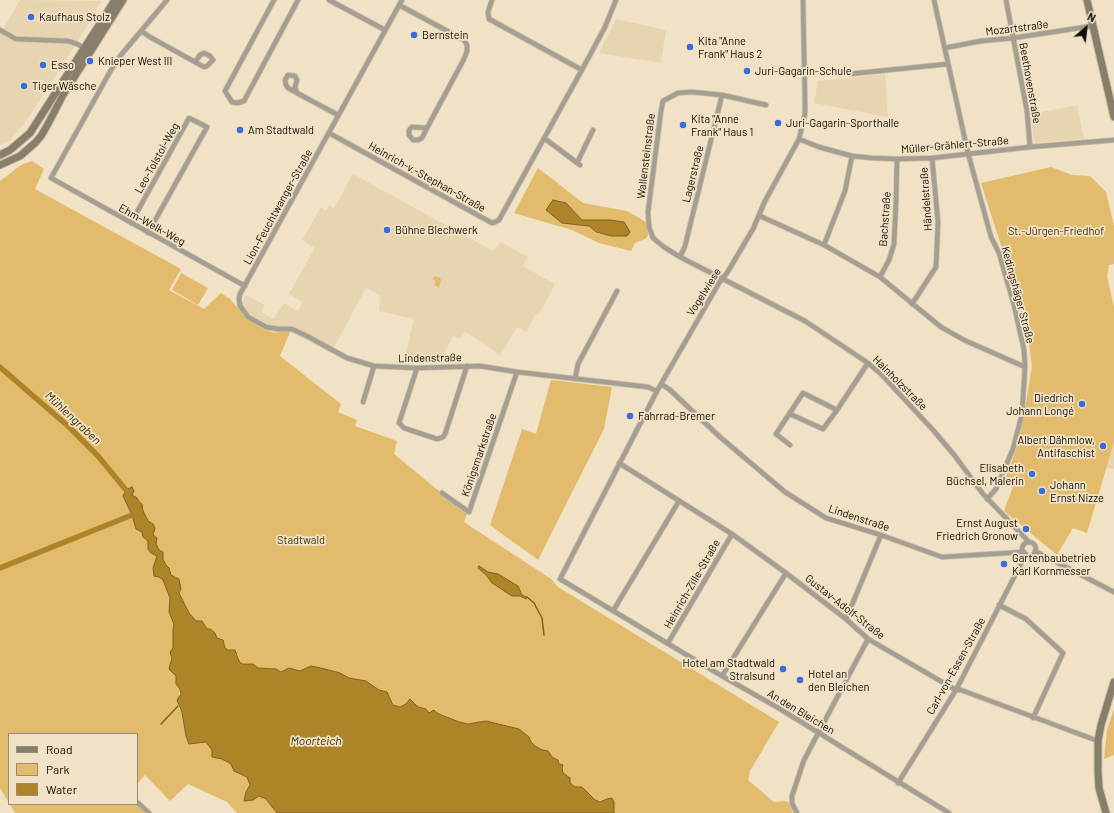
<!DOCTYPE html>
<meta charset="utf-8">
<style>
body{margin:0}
#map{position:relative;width:1114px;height:813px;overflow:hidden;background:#f1e2c6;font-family:Barlow,sans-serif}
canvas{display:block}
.legend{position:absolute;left:8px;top:733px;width:130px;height:72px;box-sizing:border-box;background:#f1e2c6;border:1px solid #978c78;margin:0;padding:5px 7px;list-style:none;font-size:12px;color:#100b03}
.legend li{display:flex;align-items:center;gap:8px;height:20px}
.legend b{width:20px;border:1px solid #978c78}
.north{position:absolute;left:1066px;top:8px;width:40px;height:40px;-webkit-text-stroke:3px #f1e2c6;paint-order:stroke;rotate:28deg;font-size:11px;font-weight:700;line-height:16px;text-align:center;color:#100b03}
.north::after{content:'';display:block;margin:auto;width:14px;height:18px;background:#100b03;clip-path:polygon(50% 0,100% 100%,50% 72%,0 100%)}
</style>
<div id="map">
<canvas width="1114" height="813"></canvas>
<ul class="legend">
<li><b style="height:5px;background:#877e6c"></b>Road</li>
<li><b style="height:11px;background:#e2bb6d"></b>Park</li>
<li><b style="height:11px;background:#ae8429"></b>Water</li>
</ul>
<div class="north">N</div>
</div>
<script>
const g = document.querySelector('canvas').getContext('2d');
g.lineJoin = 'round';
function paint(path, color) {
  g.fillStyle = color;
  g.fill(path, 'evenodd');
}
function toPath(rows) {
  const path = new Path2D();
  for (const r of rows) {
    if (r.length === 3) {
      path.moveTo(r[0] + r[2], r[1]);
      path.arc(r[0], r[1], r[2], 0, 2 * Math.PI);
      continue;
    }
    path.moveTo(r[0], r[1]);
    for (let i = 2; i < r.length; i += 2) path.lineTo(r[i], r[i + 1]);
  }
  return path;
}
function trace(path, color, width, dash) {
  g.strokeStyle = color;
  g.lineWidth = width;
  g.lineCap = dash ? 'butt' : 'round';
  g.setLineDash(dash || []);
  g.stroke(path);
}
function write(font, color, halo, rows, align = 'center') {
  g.font = font + ' Barlow,sans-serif';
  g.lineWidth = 3.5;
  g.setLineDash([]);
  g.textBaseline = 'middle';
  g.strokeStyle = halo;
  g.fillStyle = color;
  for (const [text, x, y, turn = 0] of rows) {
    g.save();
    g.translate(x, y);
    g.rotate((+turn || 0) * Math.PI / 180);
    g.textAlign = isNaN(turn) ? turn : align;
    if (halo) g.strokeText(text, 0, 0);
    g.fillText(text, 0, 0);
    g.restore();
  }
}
paint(toPath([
 [20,0,101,1,86,28,32,113,10,141,0,145,0,34],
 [616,19,666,30,661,63,599,53],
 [885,74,888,117,814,103,818,81],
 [1077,105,1084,139,1034,143,1031,114],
 [353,174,493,251,501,242,528,257,523,266,555,284,539,314,535,315,526,332,517,327,500,356,482,342,465,332,460,339,453,336,440,361,404,361,414,319,379,311,380,296,366,288,331,353,289,331,274,333,263,329,246,318,239,310,246,295,265,305,261,312,274,319,284,303,298,311,303,302,289,294,315,248,302,240,321,207,326,210,329,205,334,208],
 [1114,442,1114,469,1106,468]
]), '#e7d5b2');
paint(toPath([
 [32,161,44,169,35,189,181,269,169,290,204,309,221,293,230,299,246,318,263,329,274,333,288,331,290,332,280,356,341,404,338,412,357,420,355,426,397,441,394,454,467,514,464,522,551,579,558,587,779,722,750,771,748,780,774,802,786,801,789,803,793,813,614,813,614,802,607,799,600,802,595,800,582,787,576,787,570,783,570,778,563,773,558,760,535,746,530,742,529,737,519,729,486,721,468,724,459,722,442,714,429,713,426,709,418,707,414,702,400,707,394,705,387,692,379,690,366,681,349,678,340,673,311,666,300,671,289,668,282,672,276,669,258,668,248,663,242,664,239,661,238,654,225,648,223,640,217,638,215,633,207,629,203,623,196,621,192,618,185,604,180,598,179,593,181,589,177,577,171,575,163,559,163,552,159,550,156,544,153,535,153,524,148,521,143,511,142,504,139,502,137,498,123,496,132,515,136,529,142,532,143,537,148,541,148,549,151,553,157,556,153,568,154,576,159,577,163,580,170,598,169,612,174,624,173,630,173,648,170,652,172,658,169,669,176,676,176,684,180,689,178,706,182,712,186,736,189,744,206,742,212,750,212,757,222,759,231,764,234,771,247,777,250,785,246,792,266,799,277,813,237,813,227,802,188,784,170,801,145,775,137,784,137,734,9,734,9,803,0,788,0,181,21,165],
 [479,567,488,572,498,574,518,586,522,595,527,597,526,599,492,583],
 [1051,167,1072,175,1090,176,1106,192,1114,226,1114,264,1109,265,1107,276,1114,308,1114,442,1087,533,1073,528,1057,555,1004,511,1015,481,1006,477,1016,450,1024,415,1032,366,1028,337,1008,267,981,183],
 [538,168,583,203,627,211,646,222,648,232,648,236,645,239,635,243,631,251,599,243,572,230,514,213],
 [553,200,566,203,582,220,596,221,611,236,596,233,589,226,578,224],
 [181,273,208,288,198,305,172,290],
 [435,276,440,278,441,280,439,288,434,285,436,281,432,279],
 [551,380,612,387,604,429,538,560,490,525,522,429,536,434],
 [1114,709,1114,755,1104,759,1107,730],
 [10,804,137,804,149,813,15,813]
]), '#e2bb6d');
const water = toPath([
 [553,200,566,203,582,220,610,220,624,222,630,232,627,236,611,236,596,232,589,226,562,223,546,210,553,200],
 [132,487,134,491,132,495,137,498,139,502,142,504,143,511,148,521,153,524,155,528,153,535,157,538,156,544,159,550,163,552,163,559,166,565,169,568,171,575,179,579,181,589,179,593,189,613,196,621,202,621,207,629,210,629,215,633,217,638,223,640,225,648,228,650,235,650,239,661,242,664,253,664,258,668,276,669,281,672,289,668,300,671,311,666,325,669,340,673,349,678,366,681,379,690,387,692,393,705,400,707,406,704,410,699,418,707,426,709,429,713,434,710,437,713,459,722,468,724,486,721,519,729,529,737,531,742,535,746,542,750,548,751,552,757,558,760,559,764,563,765,562,768,563,773,570,778,570,783,575,787,582,787,595,800,600,802,607,799,612,798,614,802,614,813,277,813,266,799,259,796,253,800,244,801,246,792,250,785,247,777,234,771,231,764,222,759,212,757,212,750,206,742,189,744,186,736,182,712,177,700,181,694,180,689,176,684,176,676,169,669,172,658,170,652,173,648,173,630,174,624,169,612,170,598,163,580,159,577,154,576,153,568,157,556,151,553,148,549,148,541,143,537,142,532,136,529,132,515,123,496,126,490,132,487],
 [479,566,488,572,498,574,518,586,522,595,527,597,526,599,520,596,512,596,492,583,486,575,478,568,479,566]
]);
paint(water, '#ae8429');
trace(water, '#7f601e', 1);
trace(toPath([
 [527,597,534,603,542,618,544,635],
 [161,724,178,706]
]), '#7f601e', 1.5);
trace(toPath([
 [0,367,69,427,98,456,126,490],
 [0,568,132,515]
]), '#ae8429', 5.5);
const minor = toPath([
 [167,0,121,55,111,70,51,178,245,286],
 [274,0,225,91,232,102,237,103,244,101,298,0],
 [329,0,385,30],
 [402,0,240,294,239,299,240,306,248,317,266,327,278,329,292,329,307,336,347,358,374,366,417,368,480,366,517,372,648,387,657,391],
 [492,0,488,12,489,19,582,70],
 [803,0,805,103,805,114,799,139,765,201,753,229,727,273,719,283,657,391,560,579,722,676,780,709,949,813],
 [934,0,968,153,991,237,999,253,1014,305,1024,350,1025,367,1022,414,1013,449,996,489,987,499],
 [1006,0,1027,111,1030,147],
 [399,5,464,40,467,45,467,51,464,59,427,128,412,127,409,130,409,135,413,140,418,140,422,138,427,128],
 [0,30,16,39,68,41,77,44,86,49],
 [141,31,150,37,204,67,207,66,213,60,210,56,204,53,200,55,195,62],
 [945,48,981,41,1013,38,1092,26],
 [849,74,948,64],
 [297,93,288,88,286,85,285,80,288,75,295,76,297,80,295,87,297,93,338,115],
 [766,105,722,95,692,92,678,93,663,101,661,111,648,212,649,227,653,238,664,247,680,257,805,321,868,363,881,374,933,430,955,456,983,494,1029,542],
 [329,133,492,223,495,222,499,220,584,66,605,27,616,0],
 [544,138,580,165],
 [799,139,819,147,852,156,872,158,897,159,932,158,1030,147,1114,140],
 [577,163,593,130],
 [760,216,824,245,880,277,941,327,964,340,1025,367],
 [131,223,189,118,207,127,148,233],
 [824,245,845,191,852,156],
 [680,257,685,246,722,95],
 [880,277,889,260,894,244,896,202,897,159],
 [912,304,936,267,938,222,932,158],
 [417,368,399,423,404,428,437,439,443,437,445,434,467,366],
 [575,379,578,364,617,291],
 [661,384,669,389,720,437,785,492,826,518,881,535,942,557,1024,552],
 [363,402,374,366],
 [790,414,823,429,837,410],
 [790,445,776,434,803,393,837,410,868,363],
 [619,463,732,534,786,573,846,619,868,639,956,690,961,690,1098,741],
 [442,493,469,512,517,372],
 [1029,549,7],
 [1035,551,1114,592],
 [999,605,1026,619,1063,653,1033,718],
 [613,611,679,501],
 [846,619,881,535],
 [668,643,732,534],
 [722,676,786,573],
 [898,783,956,690,1026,554],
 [138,803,149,813],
 [797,813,792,803,792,796,804,760,868,639]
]);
const secondary = toPath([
 [1087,0,1114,117],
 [0,155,10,150,30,133,115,0],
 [0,165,20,156,35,143,41,136,48,124,63,95,123,0],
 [1106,813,1099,788,1098,772,1098,741,1101,725,1114,682]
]);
trace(minor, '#cdc0a7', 6);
trace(secondary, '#cdc0a7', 9);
trace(minor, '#a59f93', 4.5);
trace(secondary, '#877e6c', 7);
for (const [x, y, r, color] of [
 [31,17,4,"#386bdb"],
 [414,35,4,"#386bdb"],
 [690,47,4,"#386bdb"],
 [90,61,4,"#386bdb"],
 [43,65,4,"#386bdb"],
 [747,71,4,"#386bdb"],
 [24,86,4,"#386bdb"],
 [778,123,4,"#386bdb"],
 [683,125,4,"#386bdb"],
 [240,130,4,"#386bdb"],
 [387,230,4,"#386bdb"],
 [1082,404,4,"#386bdb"],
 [630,416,4,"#386bdb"],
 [1103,446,4,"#386bdb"],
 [1032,474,4,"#386bdb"],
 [1042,491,4,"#386bdb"],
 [1026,529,4,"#386bdb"],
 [1004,564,4,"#386bdb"],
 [783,669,4,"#386bdb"],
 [800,680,4,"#386bdb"]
]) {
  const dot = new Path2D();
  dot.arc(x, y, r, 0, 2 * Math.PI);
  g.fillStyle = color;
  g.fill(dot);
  trace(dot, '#f1e2c6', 1.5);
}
write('11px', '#100b03', '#f1e2c6', [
 ["Kaufhaus Stolz",39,17],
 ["Bernstein",422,35],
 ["Kita \"Anne",698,41],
 ["Frank\" Haus 2",698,54],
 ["Knieper West III",98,61],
 ["Esso",51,65],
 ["Juri-Gagarin-Schule",755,71],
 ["Tiger Wäsche",32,86],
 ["Kita \"Anne",691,119],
 ["Frank\" Haus 1",691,132],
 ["Juri-Gagarin-Sporthalle",786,123],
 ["Am Stadtwald",248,130],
 ["Bühne Blechwerk",395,230],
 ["Diedrich",1074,398,"right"],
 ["Johann Longé",1074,411,"right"],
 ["Fahrrad-Bremer",638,416],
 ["Albert Dähmlow,",1095,440,"right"],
 ["Antifaschist",1095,453,"right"],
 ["Elisabeth",1024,468,"right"],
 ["Büchsel, Malerin",1024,481,"right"],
 ["Johann",1050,485],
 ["Ernst Nizze",1050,498],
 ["Ernst August",1018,523,"right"],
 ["Friedrich Gronow",1018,536,"right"],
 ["Gartenbaubetrieb",1012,558],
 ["Karl Kornmesser",1012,571],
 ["Hotel am Stadtwald",775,663,"right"],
 ["Stralsund",775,676,"right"],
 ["Hotel an",808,674],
 ["den Bleichen",808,687]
], 'left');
write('11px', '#100b03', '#f1e2c6', [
 ["Mozartstraße",1017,28,-7],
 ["Beethovenstraße",1030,83,80],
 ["Müller-Grählert-Straße",955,145,-5],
 ["Wallensteinstraße",646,156,-83],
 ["Leo-Tolstoi-Weg",157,158,-61],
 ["Lagerstraße",693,174,-76],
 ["Heinrich-v.-Stephan-Straße",427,177,29],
 ["Händelstraße",926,199,-94],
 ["Lion-Feuchtwanger-Straße",278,207,-61],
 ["Bachstraße",885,219,-86],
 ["Ehm-Welk-Weg",152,225,29],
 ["Vogelwiese",704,292,-58],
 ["Kedingshäger Straße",1018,295,75],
 ["Lindenstraße",430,358,-1],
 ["Hainholzstraße",900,383,45],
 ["Königsmarkstraße",479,455,-71],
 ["Lindenstraße",859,518,18],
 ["Heinrich-Zille-Straße",692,584,-60],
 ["Gustav-Adolf-Straße",845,607,38],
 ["Carl-von-Essen-Straße",956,666,-61],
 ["An den Bleichen",801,712,31]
]);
write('11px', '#412f08', '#f1e2c6', [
 ["St.-Jürgen-Friedhof",1056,231],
 ["Stadtwald",301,540]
]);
write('italic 12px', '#3e2d05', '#f1e2c6', [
 ["Mühlengraben",73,418,43],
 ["Moorteich",316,741]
]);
</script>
